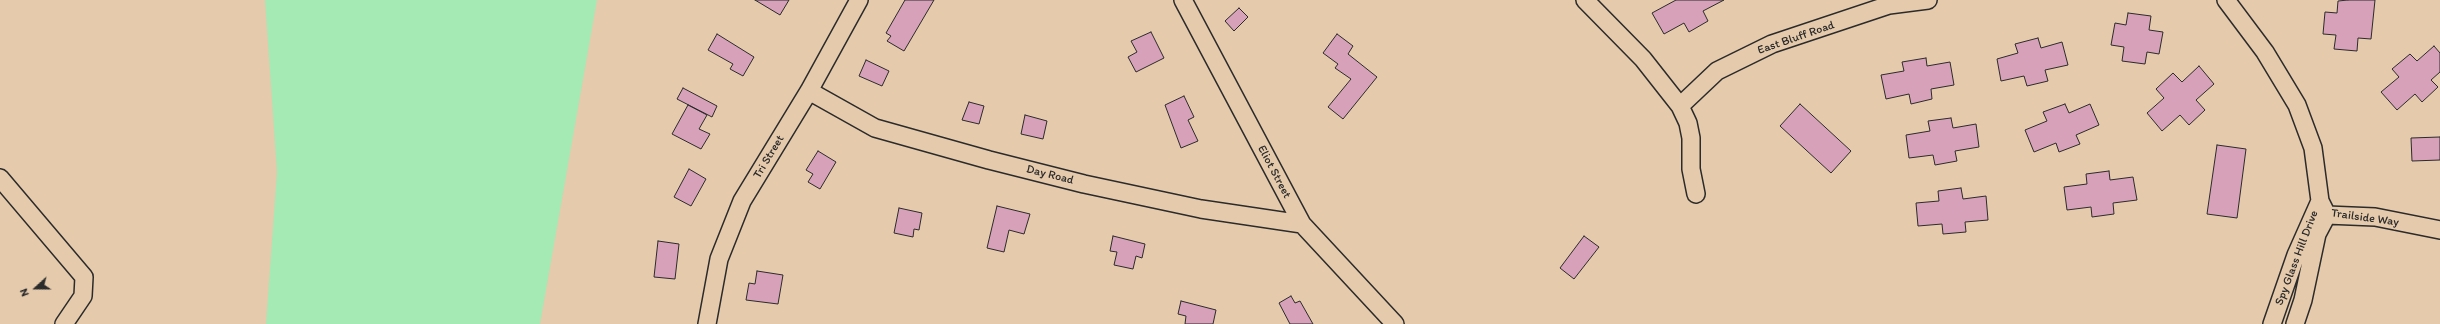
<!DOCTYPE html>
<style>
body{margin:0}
#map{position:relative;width:2440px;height:324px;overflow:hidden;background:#e5caac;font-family:Itim,sans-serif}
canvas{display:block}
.north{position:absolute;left:16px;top:268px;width:40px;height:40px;-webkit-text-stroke:3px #e5caac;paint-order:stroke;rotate:249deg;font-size:11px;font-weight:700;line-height:16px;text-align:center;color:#2b2b2b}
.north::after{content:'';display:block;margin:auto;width:14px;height:18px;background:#2b2b2b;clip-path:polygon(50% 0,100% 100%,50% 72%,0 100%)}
</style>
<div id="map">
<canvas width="2440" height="324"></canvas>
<div class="north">N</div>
</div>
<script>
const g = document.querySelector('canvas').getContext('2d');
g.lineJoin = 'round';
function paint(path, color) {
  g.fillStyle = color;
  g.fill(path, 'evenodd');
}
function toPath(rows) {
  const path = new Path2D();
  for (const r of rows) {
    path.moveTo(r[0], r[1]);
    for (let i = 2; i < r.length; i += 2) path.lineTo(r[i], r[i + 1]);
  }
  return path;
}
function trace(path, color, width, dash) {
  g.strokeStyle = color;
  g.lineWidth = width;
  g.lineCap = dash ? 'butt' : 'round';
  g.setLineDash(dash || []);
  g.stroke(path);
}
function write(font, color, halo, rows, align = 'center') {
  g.font = font + ' Itim,sans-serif';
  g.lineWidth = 3;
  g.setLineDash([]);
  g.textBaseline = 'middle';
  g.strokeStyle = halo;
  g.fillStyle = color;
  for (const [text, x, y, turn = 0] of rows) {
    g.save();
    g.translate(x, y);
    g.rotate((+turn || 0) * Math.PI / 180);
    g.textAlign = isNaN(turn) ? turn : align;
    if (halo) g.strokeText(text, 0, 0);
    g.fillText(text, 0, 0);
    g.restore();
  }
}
paint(toPath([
 [265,0,597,0,540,324,266,324,277,172]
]), '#a5e9b4');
const building = toPath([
 [755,0,789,0,780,15,755,0],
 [905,0,934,0,904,51,887,41,891,36,886,33,905,0],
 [1676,0,1724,0,1703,11,1708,21,1689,32,1684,23,1664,34,1652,13,1676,0],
 [2348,0,2375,0,2371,39,2358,38,2357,51,2334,49,2336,35,2323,34,2325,12,2337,13,2338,1,2348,0],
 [1239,8,1248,17,1234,31,1225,21,1239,8],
 [2128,13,2151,16,2149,30,2163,32,2159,54,2147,52,2145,64,2122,61,2124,47,2111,45,2115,23,2126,25,2128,13],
 [1151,32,1164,58,1136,72,1128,57,1137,52,1131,41,1151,32],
 [717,34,754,57,743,76,730,69,733,64,708,50,717,34],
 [1337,34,1353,46,1348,54,1377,77,1343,119,1328,107,1351,79,1335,68,1338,64,1323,53,1337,34],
 [2038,38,2041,48,2062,42,2068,65,2045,70,2048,81,2027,86,2024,76,2001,81,1997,59,2018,53,2015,44,2038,38],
 [2434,46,2440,53,2440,72,2431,80,2438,87,2422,102,2415,94,2397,110,2381,92,2399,77,2392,69,2410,54,2417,61,2434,46],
 [1926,58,1927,66,1950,62,1954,85,1931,89,1932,99,1911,104,1909,94,1886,99,1881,75,1904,71,1902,62,1926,58],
 [866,60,889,71,882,86,859,76,866,60],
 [2199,66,2214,84,2196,100,2205,110,2189,125,2180,115,2162,131,2147,113,2164,98,2156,89,2173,73,2182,82,2199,66],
 [683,88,717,106,712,117,677,99,683,88],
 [1184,96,1194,117,1188,120,1198,141,1181,148,1165,105,1184,96],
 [969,102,984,106,979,124,962,120,969,102],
 [1800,104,1851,151,1831,173,1780,126,1800,104],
 [2065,104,2069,113,2090,104,2099,125,2076,135,2080,144,2059,152,2056,143,2034,152,2025,130,2047,121,2043,112,2065,104],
 [688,105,707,115,699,129,710,134,701,149,672,134,688,105],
 [1025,115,1047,121,1043,139,1021,134,1025,115],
 [1951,118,1953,128,1976,124,1979,147,1955,151,1957,161,1935,165,1933,155,1909,158,1906,135,1930,131,1928,121,1951,118],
 [2440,137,2440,160,2412,161,2411,138,2440,137],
 [2217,145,2246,149,2237,218,2207,214,2217,145],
 [818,151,836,162,820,189,808,182,813,174,806,170,818,151],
 [689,169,706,179,691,206,674,197,689,169],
 [2109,171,2110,180,2133,177,2137,200,2113,203,2114,214,2092,217,2091,207,2067,210,2064,187,2087,184,2086,174,2109,171],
 [1961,188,1963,199,1986,196,1988,220,1965,222,1966,232,1943,234,1942,224,1918,226,1916,203,1939,201,1938,191,1961,188],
 [997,206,1030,214,1024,234,1009,230,1004,252,987,248,997,206],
 [899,208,922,213,919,230,914,229,913,237,894,233,899,208],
 [1113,236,1145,244,1142,258,1136,256,1133,269,1114,265,1117,252,1110,251,1113,236],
 [1584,236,1599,247,1574,279,1560,268,1584,236],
 [658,241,679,244,675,279,654,277,658,241],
 [757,271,783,275,778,304,746,300,749,283,755,284,757,271],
 [1291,296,1295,303,1300,301,1313,324,1290,324,1279,303,1291,296],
 [1181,301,1216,310,1213,324,1185,324,1186,316,1178,314,1181,301]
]);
paint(building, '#d7a2b9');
trace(building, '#2b2b2b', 1);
const minor = toPath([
 [1183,0,1302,224,1395,324],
 [1585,0,1643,59,1680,106,1688,123,1691,138,1691,169,1696,194],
 [2226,0,2265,52,2297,105,2313,148,2320,201,2296,255,2272,324],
 [809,91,875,128,989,160,1084,184,1201,209,1302,224],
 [1680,106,1717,71,1772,44,1889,5,1928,0],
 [0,178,84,277,83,296,64,324],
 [2320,201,2327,215,2375,217,2440,230],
 [707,324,719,259,742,201,809,91,859,0],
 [2295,324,2303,300,2317,234,2326,217]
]);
trace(minor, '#2b2b2b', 20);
trace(minor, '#e5caac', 17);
write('12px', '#2b2b2b', '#e5caac', [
 ["East Bluff Road",1796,38,-19],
 ["Tri Street",769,157,-59],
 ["Eliot Street",1274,172,62],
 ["Day Road",1050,175,14],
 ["Trailside Way",2365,218,8],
 ["Spy Glass Hill Drive",2297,258,-69]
]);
</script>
